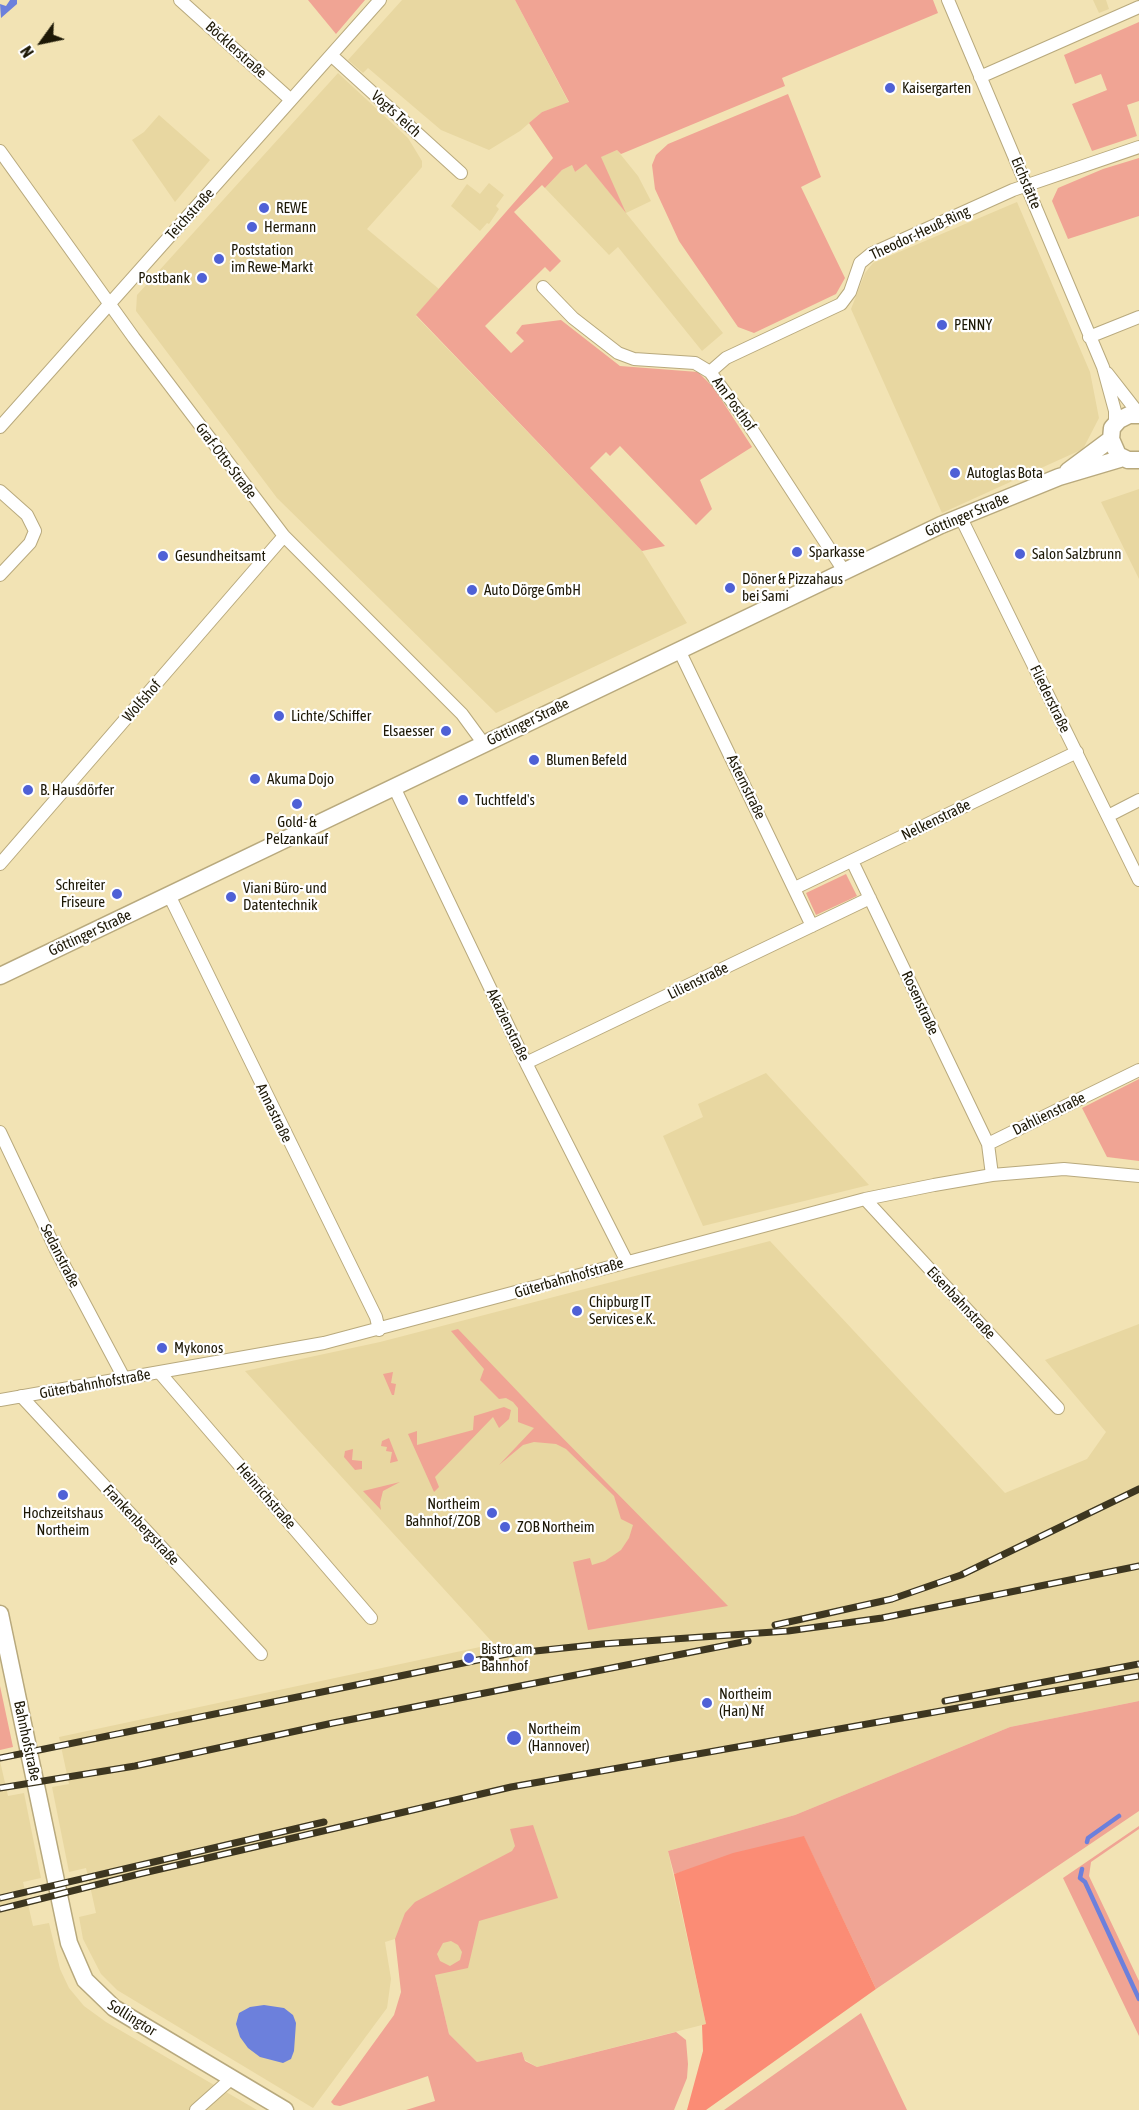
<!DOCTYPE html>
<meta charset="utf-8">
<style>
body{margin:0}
#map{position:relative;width:1139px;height:2110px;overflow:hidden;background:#f2e3b4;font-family:"Asap Condensed",sans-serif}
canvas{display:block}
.north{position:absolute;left:12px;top:12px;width:60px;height:60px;-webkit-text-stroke:4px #fff;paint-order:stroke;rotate:237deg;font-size:16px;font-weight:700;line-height:24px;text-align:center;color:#1d1806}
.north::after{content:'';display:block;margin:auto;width:21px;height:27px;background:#1d1806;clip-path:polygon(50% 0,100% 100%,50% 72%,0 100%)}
</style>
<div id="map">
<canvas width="1139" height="2110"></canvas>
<div class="north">N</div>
</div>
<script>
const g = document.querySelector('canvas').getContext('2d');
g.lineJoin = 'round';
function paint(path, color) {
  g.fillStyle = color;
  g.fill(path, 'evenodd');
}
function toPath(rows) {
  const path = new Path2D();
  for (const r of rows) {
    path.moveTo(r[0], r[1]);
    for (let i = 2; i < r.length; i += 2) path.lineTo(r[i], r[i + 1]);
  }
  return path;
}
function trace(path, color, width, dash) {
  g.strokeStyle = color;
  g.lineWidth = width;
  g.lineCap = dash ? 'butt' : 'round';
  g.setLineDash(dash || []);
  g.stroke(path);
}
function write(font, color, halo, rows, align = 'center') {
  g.font = font + ' "Asap Condensed",sans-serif';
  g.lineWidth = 4.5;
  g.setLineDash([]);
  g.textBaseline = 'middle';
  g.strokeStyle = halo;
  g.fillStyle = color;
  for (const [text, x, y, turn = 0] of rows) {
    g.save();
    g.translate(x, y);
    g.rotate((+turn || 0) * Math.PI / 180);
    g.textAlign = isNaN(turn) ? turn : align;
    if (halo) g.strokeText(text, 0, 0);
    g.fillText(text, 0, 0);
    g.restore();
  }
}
paint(toPath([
 [402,0,515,0,569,103,542,112,520,131,489,150,441,130,368,68,363,73,348,60],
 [1093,0,1106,0,1109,9,1099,13],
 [338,73,408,138,422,161,422,167,417,173,367,229,439,289,416,316,642,551,687,623,496,713,277,498,136,311,137,295],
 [159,115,210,160,175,202,132,140,144,132],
 [617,150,638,176,651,201,626,213,723,333,702,351,618,247,609,255,545,188,562,170,572,165,575,172,586,164,624,210,600,157],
 [489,183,504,195,496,206,499,209,489,224,487,223,480,231,451,206,467,184,480,194],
 [1017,202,1090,372,1099,418,1083,449,942,513,851,309,865,273,873,263],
 [1139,489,1139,579,1101,502],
 [766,1073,869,1185,703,1226,663,1136,703,1117,698,1104],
 [770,1241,1005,1493,1087,1459,1106,1432,1045,1360,1139,1324,1139,1701,1010,1727,795,1815,668,1851,706,2024,537,2067,525,2060,522,2052,477,2062,449,2034,435,1975,395,1939,385,1942,391,1979,387,2008,313,2108,117,1990,101,1974,83,1939,79,1917,96,1913,86,1868,69,1872,52,1787,69,1784,59,1737,494,1644,245,1371,380,1342],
 [0,1761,8,1796,24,1793,41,1878,23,1882,33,1926,49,1923,60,1969,69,1988,84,2006,106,2022,257,2110,0,2110]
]), '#e8d7a1');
paint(toPath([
 [308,0,365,0,336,34],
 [515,0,933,0,938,13,782,78,785,86,621,154,617,150,601,157,626,213,586,164,575,172,572,165,562,170,545,188,542,185,514,212,561,261,550,272,545,267,485,326,511,353,524,341,516,333,522,325,561,320,620,366,698,372,714,388,752,447,700,480,712,509,696,525,620,446,610,456,606,452,590,468,665,546,642,551,416,315,553,158,529,123,542,112,569,102],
 [1139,22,1139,101,1127,105,1137,136,1092,151,1072,104,1107,90,1101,74,1075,84,1064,55],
 [788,94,821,177,801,187,845,278,836,294,754,333,738,327,679,241,655,189,652,165,656,155,668,144],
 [1139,158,1139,216,1068,239,1052,201,1058,188,1103,169],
 [846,874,857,896,816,915,806,893],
 [1139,1079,1139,1161,1107,1157,1082,1108],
 [458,1329,543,1418,728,1606,588,1630,573,1562,590,1558,592,1565,605,1561,621,1550,629,1538,633,1525,621,1519,614,1496,566,1449,556,1444,534,1442,523,1445,499,1465,534,1428,518,1422,518,1408,513,1402,506,1398,499,1399,480,1380,484,1369,451,1331],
 [393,1372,391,1383,396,1384,394,1395,392,1395,383,1374],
 [504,1407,511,1410,509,1419,499,1428,493,1417,435,1477,439,1487,434,1492,408,1434,417,1431,417,1445,473,1430,474,1416],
 [389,1438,398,1461,390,1463,392,1452,386,1451,387,1447,381,1446,382,1441],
 [353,1449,352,1460,362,1461,362,1469,355,1470,344,1457,345,1451],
 [400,1482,383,1491,380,1503,381,1510,363,1491],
 [0,1686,13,1747,0,1750],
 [1139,1701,1139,1811,876,1989,804,1837,674,1874,668,1851,795,1815,1010,1727],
 [533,1825,558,1898,479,1921,468,1968,435,1975,449,2034,477,2062,522,2052,525,2061,537,2067,676,2032,686,2040,688,2064,687,2078,674,2110,406,2110,435,2101,428,2076,340,2106,334,2105,331,2102,394,2015,401,1992,395,1939,405,1913,415,1902,512,1851,515,1846,510,1829],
 [451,1941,458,1945,462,1952,460,1960,450,1966,440,1961,437,1954,443,1943],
 [1139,1826,1139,1829,1091,1862,1089,1876,1139,1981,1139,2036,1063,1878],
 [861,2013,907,2110,724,2110]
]), '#f0a494');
paint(toPath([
 [804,1836,876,1989,706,2110,687,2110,703,2051,702,2025,706,2024,674,1874,733,1853]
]), '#fb8c75');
paint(toPath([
 [10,0,17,0,17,4,1,18,0,4,6,6],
 [264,2005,284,2008,293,2015,296,2023,294,2051,291,2059,283,2063,260,2057,248,2048,240,2037,236,2024,239,2013,250,2007]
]), '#6c80dc');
trace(toPath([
 [1087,1842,1088,1838,1119,1816],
 [1082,1869,1080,1878,1085,1882,1139,1999]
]), '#6c80dc', 4.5);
const minor = toPath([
 [180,0,291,100],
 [948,0,1103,367,1115,411,1115,424],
 [331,55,461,173],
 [980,77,1139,7],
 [0,151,134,338,284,536,462,714,484,744],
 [543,287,573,318,618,353,634,359,695,363,710,372,747,422,844,571],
 [1089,337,1139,317],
 [710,372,726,358,841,304,850,292,860,263,871,254,1013,190,1139,147],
 [1107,373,1139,414],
 [0,427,380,0],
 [0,491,27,515,35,531,30,543,0,575],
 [961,518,1139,880],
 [679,650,812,926],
 [394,787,526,1063,627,1262],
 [1108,816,1139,800],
 [852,861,988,1144],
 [0,864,284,536],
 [795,888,1077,752],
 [169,895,376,1317,379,1330],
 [526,1063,870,898],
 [0,1132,56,1250,124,1378],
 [992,1175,988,1144,1139,1070],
 [865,1199,1058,1408],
 [160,1373,371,1618],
 [21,1396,261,1654],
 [0,1400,324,1343,865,1199,934,1185,992,1175,1064,1169,1139,1176],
 [196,2110,232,2078]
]);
const secondary = toPath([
 [1139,415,1129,415,1119,420,1112,428,1111,439,1118,455,1128,460,1139,460],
 [1068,471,1111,439],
 [0,976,941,525,1059,477,1123,458],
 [0,1614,69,1943,85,1980,114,2008,285,2110]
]);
trace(minor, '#b8a97d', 14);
trace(secondary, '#b8a97d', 19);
trace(minor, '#fff', 12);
trace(secondary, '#fff', 16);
const rail = toPath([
 [775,1625,892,1599,961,1575,1139,1489],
 [945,1701,1139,1664],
 [0,1758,507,1654,602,1644,788,1631,882,1618,1139,1566],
 [0,1788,135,1766,333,1723,748,1641],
 [0,1898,324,1822],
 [0,1909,139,1874,511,1787,1139,1676]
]);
trace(rail, '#3d3620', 7);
trace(rail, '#fff', 4.5, [14]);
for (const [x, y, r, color] of [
 [890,88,6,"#4f61d6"],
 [264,208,6,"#4f61d6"],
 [252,227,6,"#4f61d6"],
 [219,259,6,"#4f61d6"],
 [202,278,6,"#4f61d6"],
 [942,325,6,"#4f61d6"],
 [955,473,6,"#4f61d6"],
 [797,552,6,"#4f61d6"],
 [1020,554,6,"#4f61d6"],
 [163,556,6,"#4f61d6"],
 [730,588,6,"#4f61d6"],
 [472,590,6,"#4f61d6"],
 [279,716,6,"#4f61d6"],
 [446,731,6,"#4f61d6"],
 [534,760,6,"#4f61d6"],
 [255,779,6,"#4f61d6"],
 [28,790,6,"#4f61d6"],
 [463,800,6,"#4f61d6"],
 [297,804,6,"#4f61d6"],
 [117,894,6,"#4f61d6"],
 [231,897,6,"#4f61d6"],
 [577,1311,6,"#4f61d6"],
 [162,1348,6,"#4f61d6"],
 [63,1495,6,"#4f61d6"],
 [492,1513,6,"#4f61d6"],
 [505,1527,6,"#4f61d6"],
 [469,1658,6,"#4f61d6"],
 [707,1703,6,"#4f61d6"],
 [514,1738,8,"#4f61d6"]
]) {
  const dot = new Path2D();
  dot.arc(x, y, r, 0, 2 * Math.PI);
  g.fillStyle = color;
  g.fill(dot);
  trace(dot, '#fff', 2);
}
write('15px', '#1d1806', '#fff', [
 ["Böcklerstraße",236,50,42],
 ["Vogts Teich",396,114,42],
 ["Eichstätte",1026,183,67],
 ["Teichstraße",190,214,-48],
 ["Theodor-Heuß-Ring",920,233,-25],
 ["Am Posthof",734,404,54],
 ["Graf-Otto-Straße",226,461,53],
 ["Göttinger Straße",967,515,-23],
 ["Fliederstraße",1050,699,64],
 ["Wolfshof",142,701,-49],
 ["Göttinger Straße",528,722,-26],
 ["Asternstraße",746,787,64],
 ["Nelkenstraße",936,820,-26],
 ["Göttinger Straße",90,933,-25],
 ["Lilienstraße",698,981,-26],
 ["Rosenstraße",920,1003,65],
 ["Akazienstraße",508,1025,64],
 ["Annastraße",274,1113,64],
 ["Dahlienstraße",1049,1114,-26],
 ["Sedanstraße",60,1256,63],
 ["Güterbahnhofstraße",569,1278,-16],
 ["Eisenbahnstraße",961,1303,47],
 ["Güterbahnhofstraße",95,1384,-10],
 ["Heinrichstraße",266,1496,49],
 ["Frankenbergstraße",141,1525,47],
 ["Bahnhofstraße",27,1741,78],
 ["Sollingtor",132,2018,32]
]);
write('15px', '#1d1806', '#fff', [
 ["Kaisergarten",902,88],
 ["REWE",276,208],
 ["Hermann",264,227],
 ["Poststation",231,250],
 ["im Rewe-Markt",231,267],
 ["Postbank",190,278,"right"],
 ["PENNY",954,325],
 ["Autoglas Bota",967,473],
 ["Sparkasse",809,552],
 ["Salon Salzbrunn",1032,554],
 ["Gesundheitsamt",175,556],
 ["Döner & Pizzahaus",742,579],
 ["bei Sami",742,596],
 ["Auto Dörge GmbH",484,590],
 ["Lichte/Schiffer",291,716],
 ["Elsaesser",434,731,"right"],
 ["Blumen Befeld",546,760],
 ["Akuma Dojo",267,779],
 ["B. Hausdörfer",40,790],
 ["Tuchtfeld's",475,800],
 ["Gold- &",297,822,"center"],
 ["Pelzankauf",297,839,"center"],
 ["Schreiter",105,885,"right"],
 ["Friseure",105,902,"right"],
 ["Viani Büro- und",243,888],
 ["Datentechnik",243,905],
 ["Chipburg IT",589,1302],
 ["Services e.K.",589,1319],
 ["Mykonos",174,1348],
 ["Northeim",480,1504,"right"],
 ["Bahnhof/ZOB",480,1521,"right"],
 ["Hochzeitshaus",63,1513,"center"],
 ["Northeim",63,1530,"center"],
 ["ZOB Northeim",517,1527],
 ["Bistro am",481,1649],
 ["Bahnhof",481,1666],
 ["Northeim",719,1694],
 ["(Han) Nf",719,1711],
 ["Northeim",528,1729],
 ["(Hannover)",528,1746]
], 'left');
</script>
